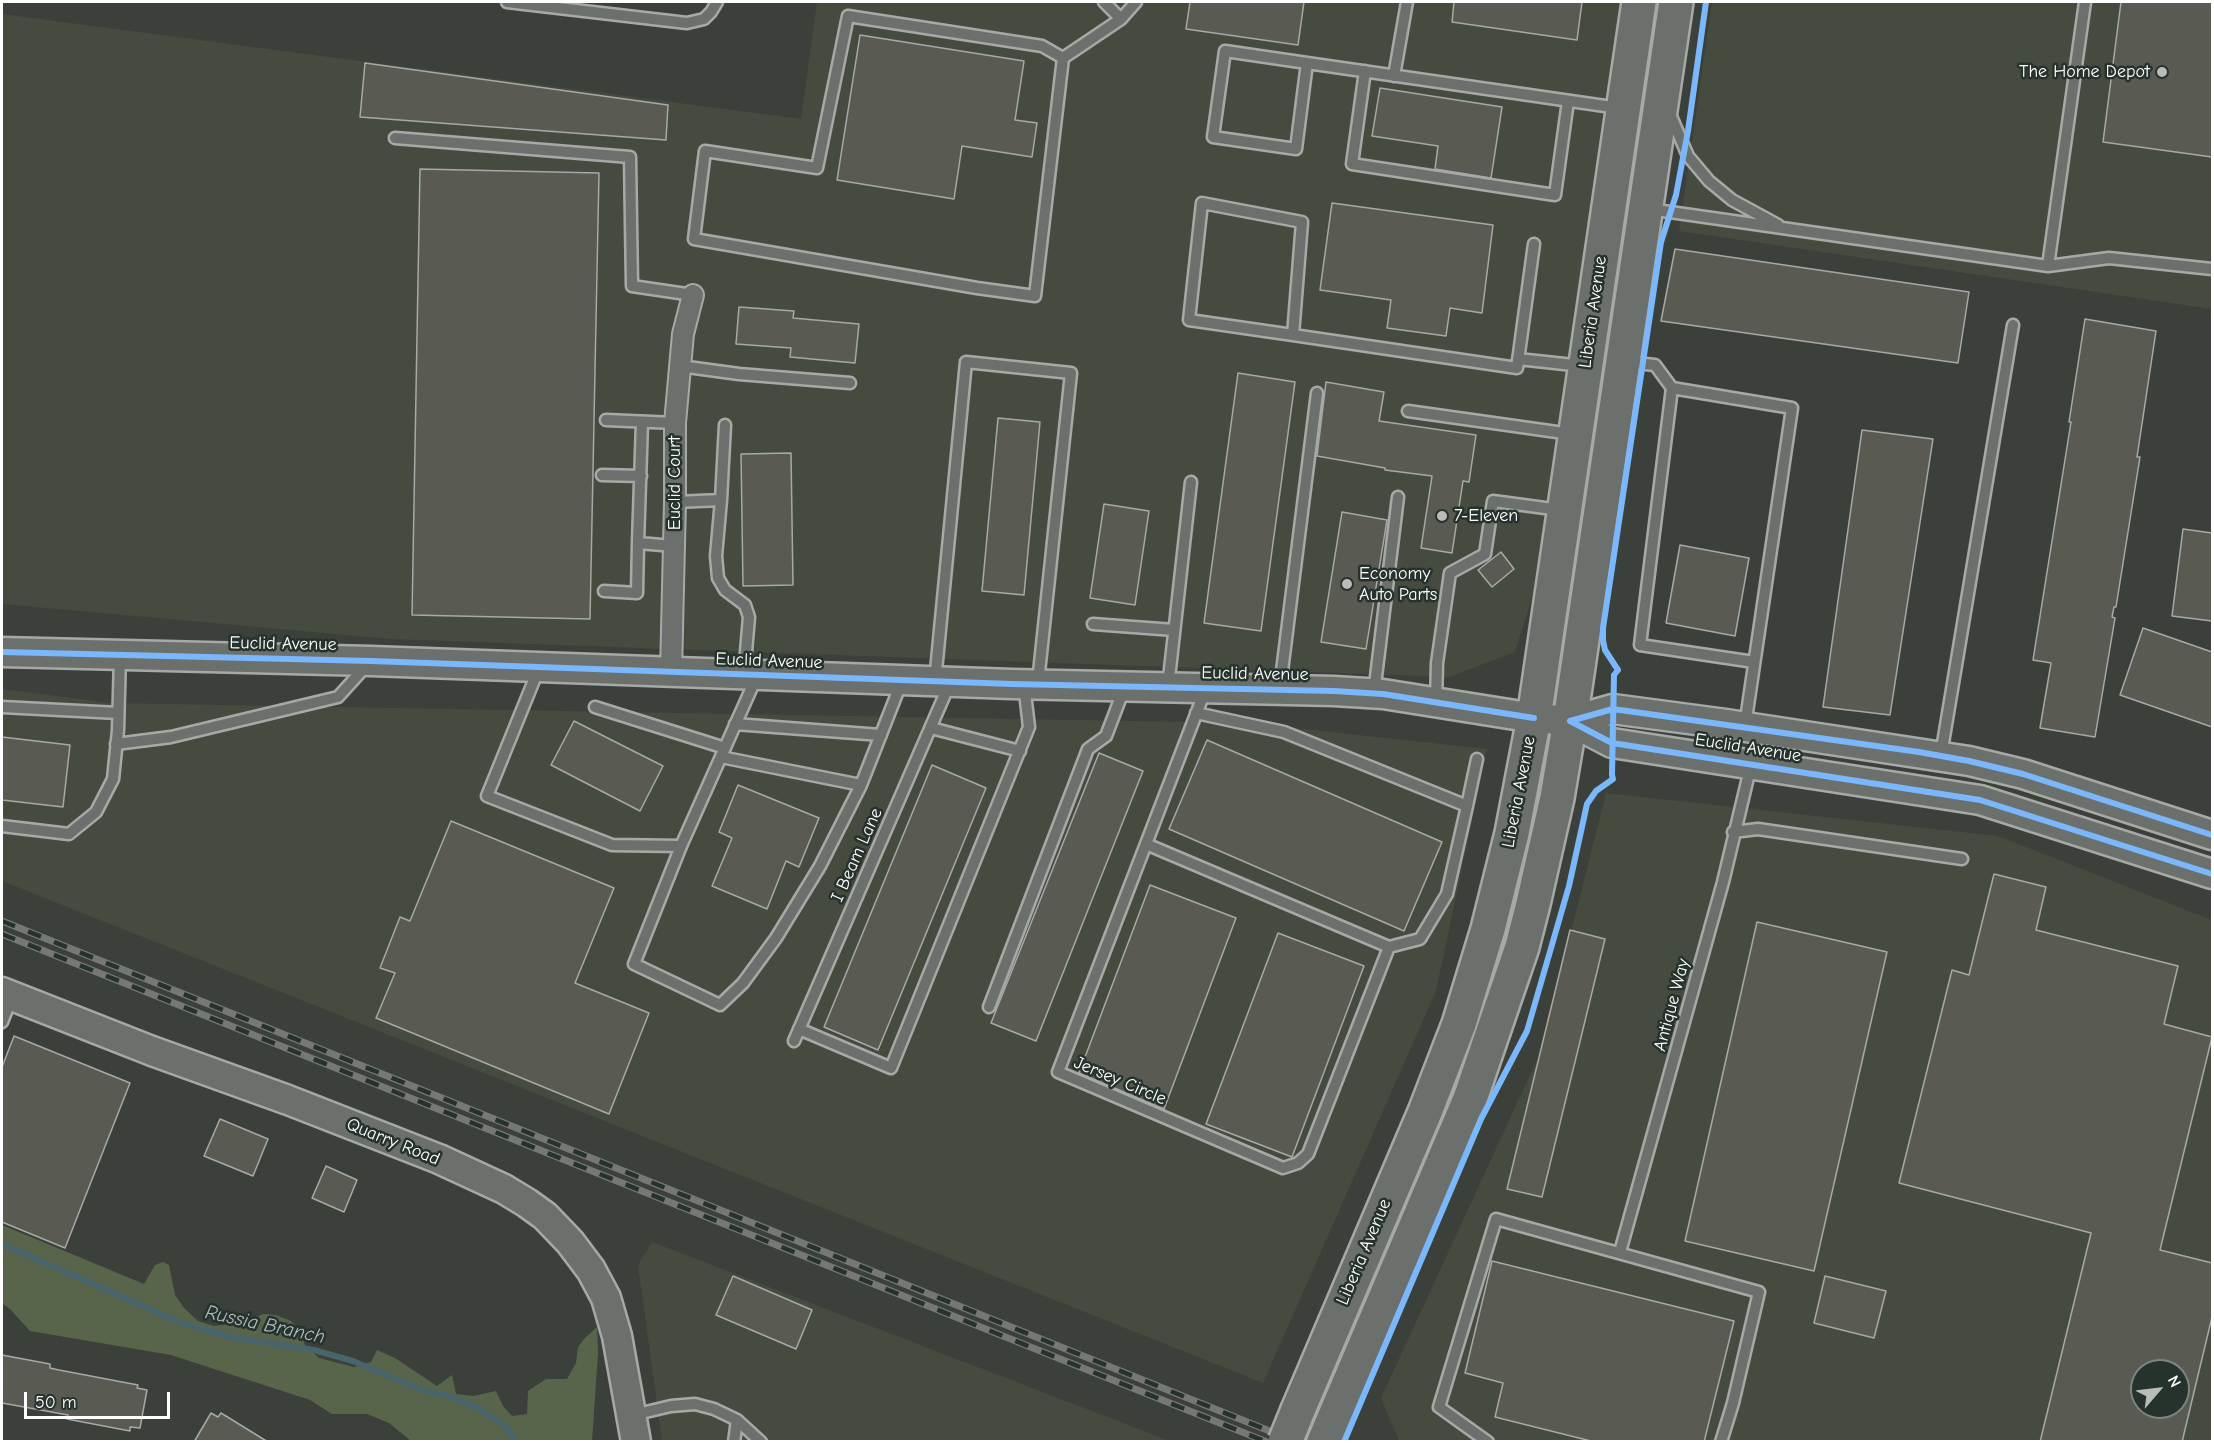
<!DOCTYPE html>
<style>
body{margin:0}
#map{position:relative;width:2214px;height:1443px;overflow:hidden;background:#3b403a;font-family:"Comic Neue",sans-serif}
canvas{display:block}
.frame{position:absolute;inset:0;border:3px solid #fff;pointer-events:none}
.north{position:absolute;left:2130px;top:1359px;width:60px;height:60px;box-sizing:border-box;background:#26332d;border:2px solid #7d8581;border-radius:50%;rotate:62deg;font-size:16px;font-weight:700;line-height:24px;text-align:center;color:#fff}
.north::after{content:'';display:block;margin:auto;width:21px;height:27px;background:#babcba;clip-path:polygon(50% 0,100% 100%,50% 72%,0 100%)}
.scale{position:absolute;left:24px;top:1392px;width:146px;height:27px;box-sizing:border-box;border:3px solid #fff;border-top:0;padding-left:8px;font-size:18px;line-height:21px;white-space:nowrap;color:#fff;-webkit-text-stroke:4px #26332d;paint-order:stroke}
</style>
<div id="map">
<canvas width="2214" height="1443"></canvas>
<div class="frame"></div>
<div class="north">N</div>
<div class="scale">50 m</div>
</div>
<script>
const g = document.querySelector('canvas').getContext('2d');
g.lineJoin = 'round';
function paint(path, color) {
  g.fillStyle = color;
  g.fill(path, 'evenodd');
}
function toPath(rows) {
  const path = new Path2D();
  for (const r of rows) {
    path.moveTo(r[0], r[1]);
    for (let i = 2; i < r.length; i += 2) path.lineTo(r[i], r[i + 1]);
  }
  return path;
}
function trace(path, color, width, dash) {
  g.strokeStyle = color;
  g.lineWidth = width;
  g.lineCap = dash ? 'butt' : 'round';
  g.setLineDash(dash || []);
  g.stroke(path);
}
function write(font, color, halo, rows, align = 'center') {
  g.font = font + ' "Comic Neue",sans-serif';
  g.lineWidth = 5;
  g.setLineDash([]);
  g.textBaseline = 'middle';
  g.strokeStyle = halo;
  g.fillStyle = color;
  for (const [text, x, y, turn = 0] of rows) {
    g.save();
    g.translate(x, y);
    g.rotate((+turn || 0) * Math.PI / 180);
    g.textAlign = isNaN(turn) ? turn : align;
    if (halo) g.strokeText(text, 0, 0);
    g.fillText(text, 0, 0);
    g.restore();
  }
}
paint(toPath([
 [817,2,1622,2,1549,544,1515,652,1449,677,390,639,2,604,2,14,801,119],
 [1712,2,2212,2,2212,309,1679,231],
 [2,689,110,703,1248,723,1487,749,1436,991,1263,1383,2,881],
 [1606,793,1998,836,2212,920,2212,1441,1399,1441,1381,1398,1541,1051],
 [2142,1371,2178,1371,2178,1407,2142,1407],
 [652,1242,1170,1441,662,1441,638,1265]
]), '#464b3f');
paint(toPath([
 [2,1225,144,1284,155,1265,163,1262,169,1265,175,1295,184,1308,198,1321,214,1326,249,1321,263,1314,276,1315,291,1321,299,1329,305,1345,319,1358,354,1367,371,1362,377,1350,395,1358,437,1386,452,1375,456,1394,473,1396,496,1391,503,1406,512,1416,527,1414,528,1391,546,1379,567,1379,576,1363,578,1347,585,1338,597,1327,598,1353,592,1441,411,1441,389,1423,367,1414,332,1414,310,1400,171,1355,30,1331,10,1309,2,1303]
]), '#58654a');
trace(toPath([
 [2,1244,184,1324,235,1338,314,1350,353,1361,424,1391,446,1395,478,1408,504,1425,517,1442]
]), '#49656c', 6);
const building = toPath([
 [1190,2,1304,2,1298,45,1186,29,1190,2],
 [1454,2,1582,2,1577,40,1452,22,1454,2],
 [2121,2,2212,2,2212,157,2103,142,2121,2],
 [860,35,1024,61,1015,120,1037,123,1032,157,962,146,954,199,837,180,860,35],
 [365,63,668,105,666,140,360,117,365,63],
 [1380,88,1502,107,1491,178,1435,169,1438,146,1372,136,1380,88],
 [420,169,599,173,590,619,412,615,420,169],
 [1332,203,1493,225,1482,313,1450,308,1446,336,1387,328,1391,300,1320,290,1332,203],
 [1675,249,1969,292,1958,363,1661,321,1675,249],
 [739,307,794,311,793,318,859,324,855,363,790,357,791,348,736,344,739,307],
 [2085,319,2156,331,2137,457,2140,457,2116,607,2114,607,2112,617,2115,618,2095,737,2040,728,2051,663,2033,660,2071,422,2069,422,2085,319],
 [1238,373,1295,382,1261,631,1204,623,1238,373],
 [1326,382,1384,392,1379,421,1476,435,1469,482,1463,481,1452,553,1421,548,1432,476,1385,470,1385,468,1317,456,1326,382],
 [998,418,1040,422,1024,595,982,591,998,418],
 [1862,430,1933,439,1890,715,1823,707,1862,430],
 [791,453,793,585,743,586,741,454,791,453],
 [1104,504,1149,511,1135,605,1090,598,1104,504],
 [1342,512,1387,520,1366,649,1321,642,1342,512],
 [2183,529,2212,533,2212,621,2172,616,2183,529],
 [1680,545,1749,558,1735,636,1666,623,1680,545],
 [1501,552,1514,569,1492,587,1478,570,1501,552],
 [2143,628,2212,652,2212,727,2120,695,2143,628],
 [574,721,663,766,640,811,551,765,574,721],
 [2,737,70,745,63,807,2,800,2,737],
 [1207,740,1442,842,1404,931,1169,829,1207,740],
 [1099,753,1143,771,1036,1041,991,1023,1099,753],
 [932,765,986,788,878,1050,824,1027,932,765],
 [738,785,819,818,799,867,786,861,767,909,712,886,732,838,719,832,738,785],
 [451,821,614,888,575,983,649,1013,609,1114,376,1018,395,973,380,968,400,917,410,921,451,821],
 [1994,874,2046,887,2036,930,2178,966,2164,1024,2212,1037,2160,1250,2212,1263,2212,1317,2182,1442,2040,1442,2091,1233,1899,1183,1952,970,1969,975,1994,874],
 [2142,1371,2178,1371,2178,1407,2142,1407,2142,1371],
 [1150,885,1236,918,1164,1109,1079,1073,1150,885],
 [1757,922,1887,952,1814,1271,1685,1241,1757,922],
 [1570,930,1605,939,1542,1197,1507,1189,1570,930],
 [1278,933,1364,966,1292,1157,1206,1124,1278,933],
 [14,1036,130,1083,65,1248,2,1222,2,1067,14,1036],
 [220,1119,268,1139,253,1176,204,1156,220,1119],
 [326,1166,357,1180,344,1212,312,1198,326,1166],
 [1492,1261,1734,1321,1704,1442,1595,1442,1495,1417,1503,1383,1465,1373,1492,1261],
 [733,1276,812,1310,796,1349,716,1315,733,1276],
 [1825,1276,1886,1291,1874,1338,1814,1323,1825,1276],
 [2,1355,50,1364,50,1368,59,1370,138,1385,137,1388,147,1390,140,1428,130,1427,130,1431,67,1419,68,1415,2,1403,2,1355],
 [211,1413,218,1417,221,1413,268,1442,194,1442,211,1413]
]);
paint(building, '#595b53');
trace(building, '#a7a9a6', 1.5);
const lane = toPath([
 [507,2,687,23,704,19,711,12,717,2],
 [1104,2,1121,19],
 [1225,51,1307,63,1296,149,1213,137,1225,51],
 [1063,58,1042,46,848,16,817,168,705,151,694,239,977,288,1035,296,1063,58,1121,19,1136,2],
 [1307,63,1619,108],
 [1365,71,1352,164,1555,195,1568,101],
 [1394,76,1407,2],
 [1670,114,1688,156,1709,181,1732,200,1778,225],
 [395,138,630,157,632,286,693,295],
 [1649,209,2048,266,2085,2],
 [2048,266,2109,258,2212,269],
 [1293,335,1302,222,1202,203,1189,320,1293,335,1517,368,1534,244],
 [1518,359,1583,366],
 [1626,362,1655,365,1672,388,1792,408,1745,726],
 [680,366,739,374,850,383],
 [1672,388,1640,645,1754,662],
 [1408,411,1571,434],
 [606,420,675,423],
 [725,425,721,500,716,556,718,578,725,590,745,605,749,617,744,675],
 [602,475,641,476],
 [675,502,721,500],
 [638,543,642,422],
 [604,591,637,593,638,543,674,546],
 [1093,624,1174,630],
 [539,668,487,796,612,845,681,846,757,676],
 [935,681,966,362,1071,373,1038,682],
 [1168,687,1191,482],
 [1280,687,1317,393],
 [1205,691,1058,1072,1283,1168,1298,1163,1308,1154,1389,947],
 [1374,693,1398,497],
 [1436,702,1437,663,1450,573,1485,554,1493,501,1560,510],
 [2,707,118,713],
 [595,707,725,748],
 [735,724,881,735],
 [931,728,1020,751],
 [116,744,171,737,338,697,367,665],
 [1941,755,2013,325],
 [721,757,861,785,902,681],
 [1467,806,1477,759],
 [2,826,69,834,96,812,113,779,118,730,120,656],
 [1733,832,1758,829,1962,859],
 [1146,844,1389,947,1420,939,1447,894,1467,806,1284,732,1196,713],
 [681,846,634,964,720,1005,743,983,776,938,820,866,861,785],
 [989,1007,1088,749,1106,736,1124,689],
 [2,1022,12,997],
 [799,1029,891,1068,1029,727,1024,684],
 [794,1041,949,685],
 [1620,1252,1723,882,1751,765],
 [633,1415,671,1406,695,1404,714,1409,737,1420,761,1442],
 [734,1442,737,1420],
 [1488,1442,1439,1407,1496,1219,1759,1292,1733,1403,1721,1442]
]);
const street = toPath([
 [671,673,675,502,675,423,683,334,693,295]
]);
const secondary = toPath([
 [2,652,371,661,1012,684,1334,691,1383,694,1534,718,1570,721,1613,709,1726,724,1969,761,2023,774,2212,835],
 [1570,721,1612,743,1980,800,2212,874],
 [2,992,152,1051,288,1100,439,1159,504,1189,527,1203,545,1216,570,1242,591,1270,606,1298,617,1336,636,1442]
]);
const highway = toPath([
 [1298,1410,1425,1112,1459,1024,1488,929,1512,833,1534,718,1639,2],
 [1324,1442,1470,1099,1522,947,1533,904,1557,798,1570,721,1676,2]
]);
trace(lane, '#a7a9a6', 15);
trace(street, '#a7a9a6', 24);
trace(secondary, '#a7a9a6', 33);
trace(highway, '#a7a9a6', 38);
trace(lane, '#6c706d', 10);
trace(street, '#6c706d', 20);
trace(secondary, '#6c706d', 28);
trace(highway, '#6c706d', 33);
const rail = toPath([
 [2,921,1297,1442],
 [2,934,1267,1442]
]);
trace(rail, '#767876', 7);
trace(rail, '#26332d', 4.5, [14]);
const highwayBridge = toPath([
 [1285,1442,1298,1410]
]);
trace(highwayBridge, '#a7a9a6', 38, []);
trace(highwayBridge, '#6c706d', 33);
trace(toPath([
 [2,652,371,661,1012,684,1334,691,1383,694,1534,718],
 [1570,721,1612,743,1980,800,2212,874],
 [1570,721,1613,709,1919,752,1969,761,2023,774,2212,835],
 [1344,1442,1481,1119,1527,1031,1569,886,1587,804,1596,791,1613,779,1612,775,1614,675,1618,670,1605,650,1603,640,1603,628,1661,242,1676,195,1688,131,1706,2]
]), '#7ab7fb', 6);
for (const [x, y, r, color] of [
 [2162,72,6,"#babcba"],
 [1442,516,6,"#babcba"],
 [1347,584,6,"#babcba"]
]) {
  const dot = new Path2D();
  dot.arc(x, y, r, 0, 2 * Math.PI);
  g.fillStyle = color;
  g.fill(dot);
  trace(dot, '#26332d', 2);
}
write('18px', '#fff', '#26332d', [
 ["The Home Depot",2150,72,"right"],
 ["7-Eleven",1454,516],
 ["Economy",1359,574],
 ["Auto Parts",1359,595]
], 'left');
write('18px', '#fff', '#26332d', [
 ["Liberia Avenue",1593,312,-82],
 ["Euclid Court",675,483,-90],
 ["Euclid Avenue",283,644,1],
 ["Euclid Avenue",769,661,2],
 ["Euclid Avenue",1255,674,1],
 ["Euclid Avenue",1748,748,9],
 ["Liberia Avenue",1519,792,-79],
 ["I Beam Lane",857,855,-66],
 ["Antique Way",1672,1005,-75],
 ["Jersey Circle",1120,1081,23],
 ["Quarry Road",393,1142,22],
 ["Liberia Avenue",1364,1252,-67]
]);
write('italic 20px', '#aebcbf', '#26332d', [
 ["Russia Branch",265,1325,12]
]);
</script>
